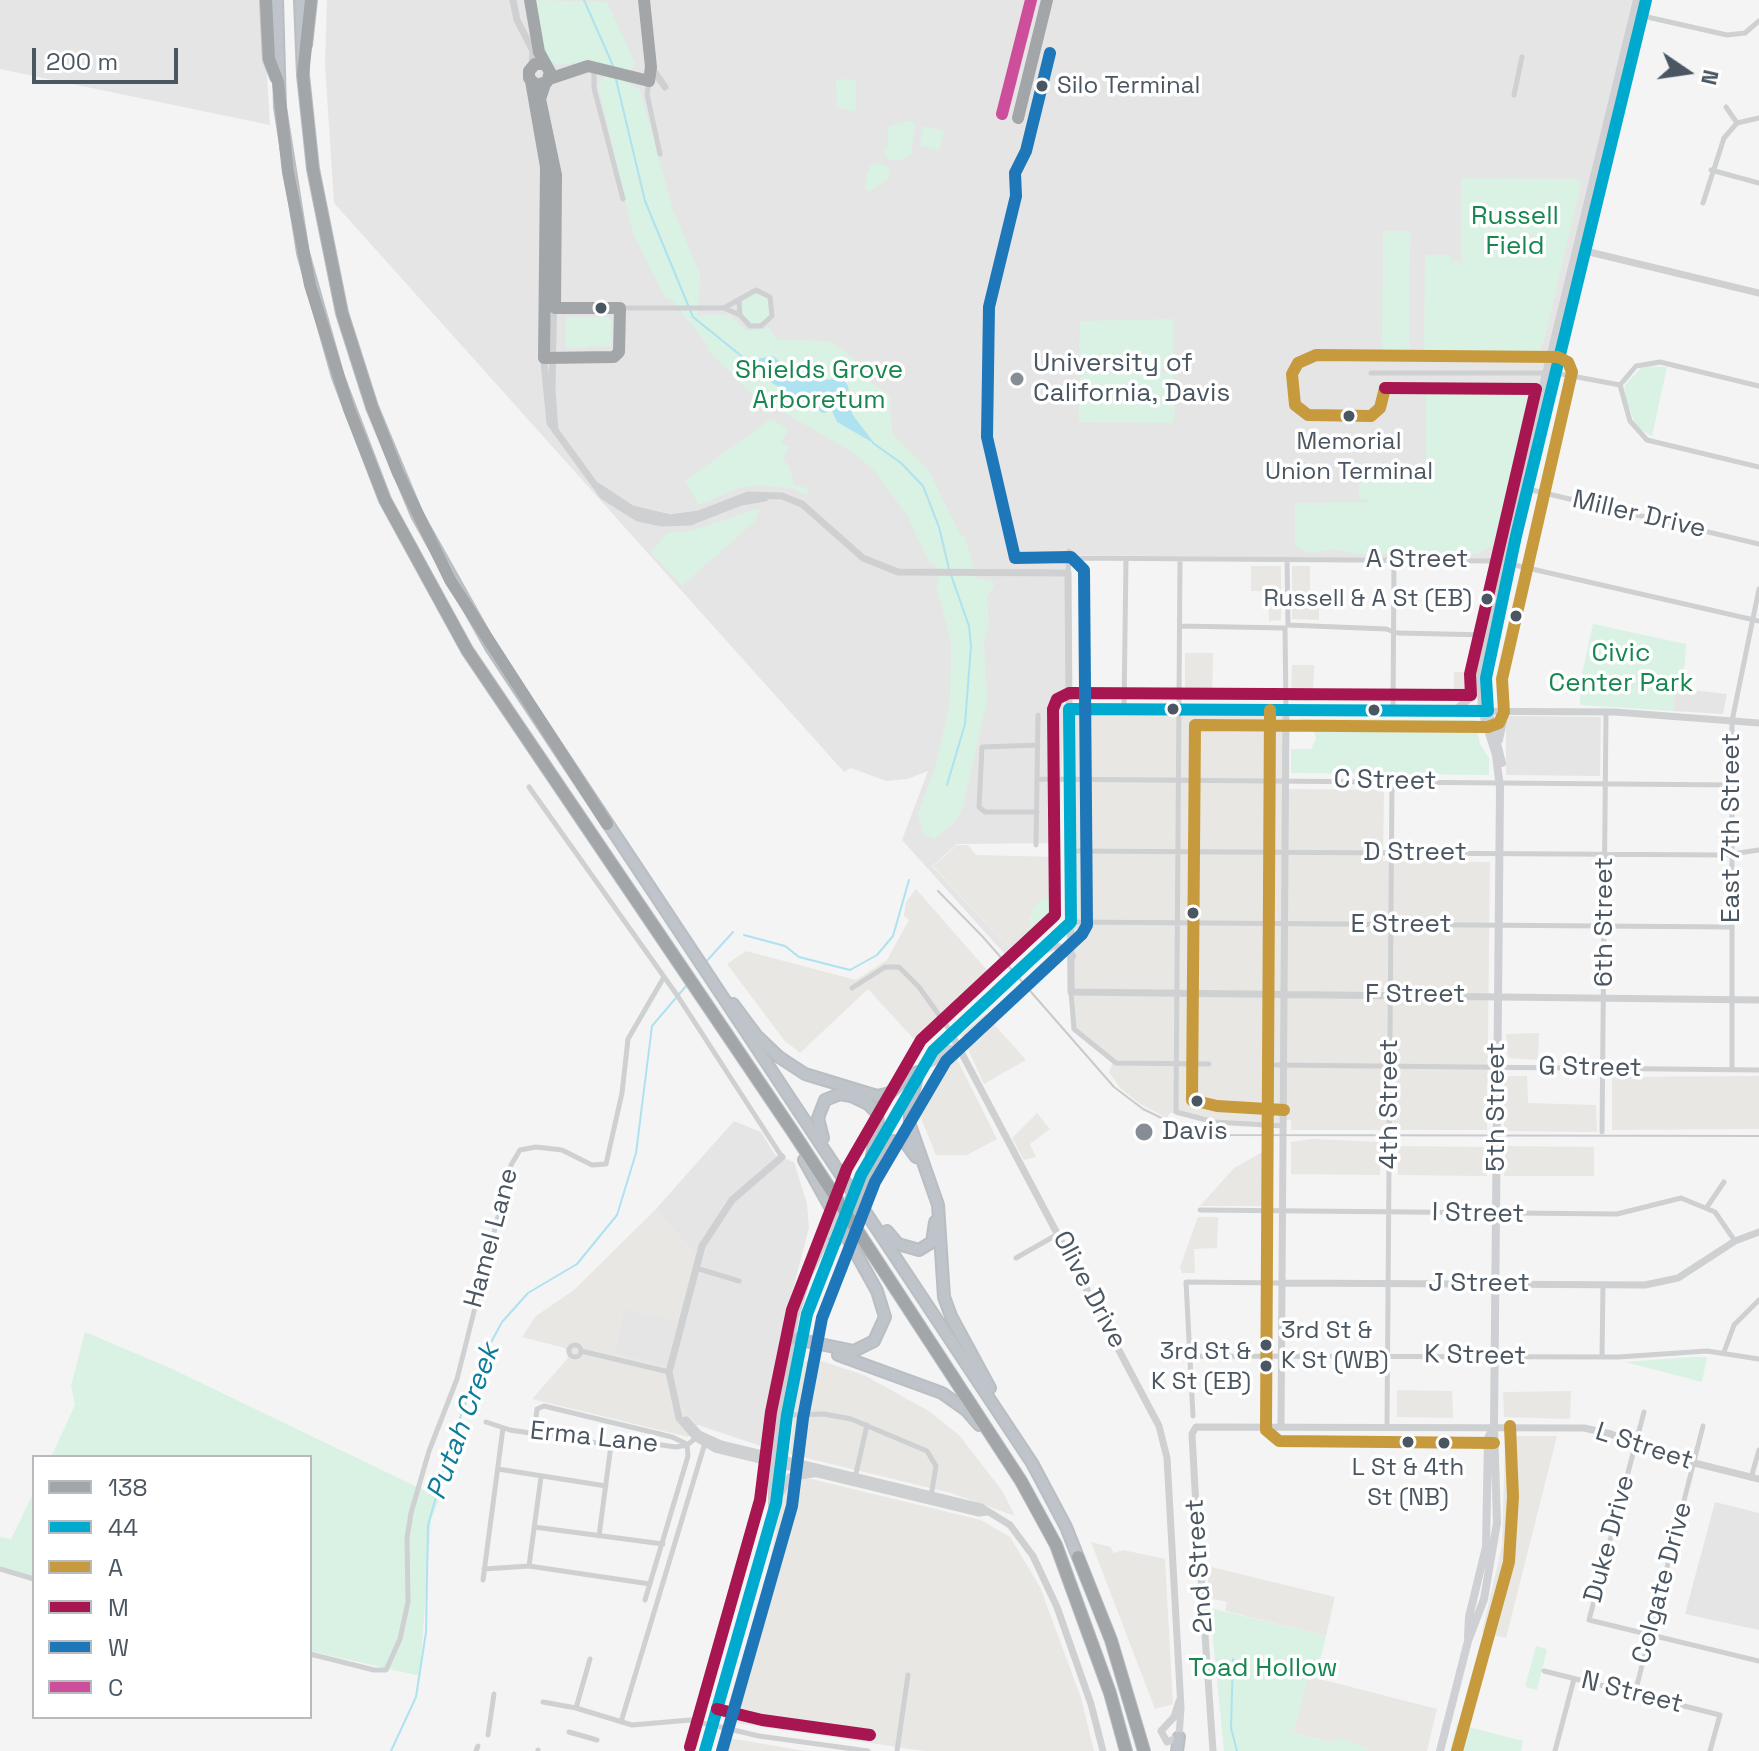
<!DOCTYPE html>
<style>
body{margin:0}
#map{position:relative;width:1759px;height:1751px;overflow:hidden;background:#f4f4f4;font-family:"Space Grotesk",sans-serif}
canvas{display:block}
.legend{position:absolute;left:32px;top:1455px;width:280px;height:264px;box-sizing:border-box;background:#fff;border:2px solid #b7bbc0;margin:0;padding:10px 14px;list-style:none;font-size:24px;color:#4a5661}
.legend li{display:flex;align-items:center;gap:16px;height:40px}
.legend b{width:40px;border:2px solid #b7bbc0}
.north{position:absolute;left:1647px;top:32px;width:80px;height:80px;-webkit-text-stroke:6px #fff;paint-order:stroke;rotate:103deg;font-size:22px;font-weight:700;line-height:32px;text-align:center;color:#4a5661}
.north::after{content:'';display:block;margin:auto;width:28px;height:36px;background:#4a5661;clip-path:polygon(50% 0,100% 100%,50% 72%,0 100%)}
.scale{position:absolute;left:32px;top:48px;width:146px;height:36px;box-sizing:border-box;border:4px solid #4a5661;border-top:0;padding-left:10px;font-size:24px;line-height:28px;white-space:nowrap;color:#4a5661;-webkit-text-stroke:6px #fff;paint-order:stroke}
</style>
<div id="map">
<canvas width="1759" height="1751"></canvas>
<ul class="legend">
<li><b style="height:10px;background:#a2a6a9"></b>138</li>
<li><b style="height:10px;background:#00a9ce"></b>44</li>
<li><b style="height:10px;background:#c79b3d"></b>A</li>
<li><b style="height:10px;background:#a81651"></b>M</li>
<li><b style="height:10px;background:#1e77b9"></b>W</li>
<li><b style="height:10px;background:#cd4e9b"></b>C</li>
</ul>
<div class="north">N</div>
<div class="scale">200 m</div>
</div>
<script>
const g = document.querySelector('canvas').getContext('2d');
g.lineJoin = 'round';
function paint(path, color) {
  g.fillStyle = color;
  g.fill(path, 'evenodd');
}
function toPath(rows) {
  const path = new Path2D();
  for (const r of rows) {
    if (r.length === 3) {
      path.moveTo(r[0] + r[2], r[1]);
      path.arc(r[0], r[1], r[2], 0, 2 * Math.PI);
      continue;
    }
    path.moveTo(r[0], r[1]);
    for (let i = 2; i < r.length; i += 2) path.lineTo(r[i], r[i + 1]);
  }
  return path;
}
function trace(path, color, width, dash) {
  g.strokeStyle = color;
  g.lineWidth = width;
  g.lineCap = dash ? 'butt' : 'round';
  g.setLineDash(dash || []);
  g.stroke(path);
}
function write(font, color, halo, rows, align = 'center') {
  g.font = font + ' "Space Grotesk",sans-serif';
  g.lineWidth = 7;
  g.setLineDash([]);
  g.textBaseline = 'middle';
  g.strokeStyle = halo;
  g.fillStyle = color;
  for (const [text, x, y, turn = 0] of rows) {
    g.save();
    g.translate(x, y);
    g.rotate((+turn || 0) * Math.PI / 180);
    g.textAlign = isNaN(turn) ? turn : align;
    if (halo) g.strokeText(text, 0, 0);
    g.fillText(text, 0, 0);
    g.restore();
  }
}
paint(toPath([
 [1251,566,1281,566,1281,620,1269,621,1268,591,1251,591],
 [1292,566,1310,566,1310,594,1319,594,1319,620,1292,619],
 [1185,653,1213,653,1212,700,1185,700],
 [1292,665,1314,665,1313,701,1291,701],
 [1454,672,1472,672,1461,701,1454,701],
 [1069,709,1286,710,1286,789,1384,790,1383,861,1490,862,1487,1130,1291,1130,1291,1120,1283,1120,1283,1126,1204,1120,1183,1113,1170,1113,1167,1118,1140,1104,1120,1088,1109,1072,1114,1060,1074,1029],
 [957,845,968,845,976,855,1058,857,1061,861,1061,895,1043,900,1030,918,1031,926,1007,946,933,866],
 [916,889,995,979,941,1026,922,1048,868,989,800,1053,784,1040,727,964,746,951,856,980,887,960,909,920,904,916,906,902],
 [985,1014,1026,1060,984,1084,961,1034],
 [1539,1033,1538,1060,1508,1058,1506,1034],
 [950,1053,955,1055,997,1139,967,1155,936,1155,920,1116,921,1100,930,1078],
 [1504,1076,1527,1076,1528,1103,1596,1105,1597,1132,1504,1131],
 [1759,1076,1759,1129,1612,1130,1612,1077],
 [1037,1113,1050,1129,1030,1144,1036,1157,1024,1160,1012,1138],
 [1311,1139,1380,1142,1380,1175,1291,1174,1291,1142],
 [1273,1146,1272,1206,1200,1206,1234,1168],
 [1398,1146,1487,1147,1487,1176,1398,1175],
 [1506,1146,1594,1147,1594,1176,1504,1176],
 [655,1210,701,1260,683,1324,624,1309,614,1354,675,1369,677,1396,698,1424,688,1437,532,1399,568,1358,565,1348,522,1337,536,1316,574,1290],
 [1198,1217,1218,1217,1217,1248,1194,1249,1195,1273,1182,1273,1180,1267],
 [812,1358,864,1375,929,1411,959,1435,1003,1492,1015,1516,951,1493,790,1454,795,1402,804,1362],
 [1397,1390,1452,1391,1453,1418,1397,1417],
 [1571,1391,1570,1419,1504,1417,1503,1392],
 [1509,1436,1557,1436,1506,1638,1482,1632,1502,1546,1505,1443],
 [807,1478,981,1520,1010,1537,1040,1587,1081,1698,1094,1751,924,1751,728,1722,725,1715,768,1572,783,1494,790,1481],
 [1091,1542,1111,1547,1113,1553,1123,1550,1165,1559,1173,1704,1155,1709],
 [1207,1566,1335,1597,1326,1636,1225,1611,1227,1602,1209,1598],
 [1308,1676,1437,1709,1427,1751,1366,1751,1367,1747,1336,1739,1335,1743,1293,1733],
 [723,1737,793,1749,807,1751,717,1751]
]), '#e8e7e3');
paint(toPath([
 [0,0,262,0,270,125,0,69],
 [327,0,1635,0,1499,560,1071,555,1070,699,1064,699,1059,843,957,844,932,866,1007,946,1026,929,1035,940,1011,961,902,840,928,771,907,779,886,781,851,768,844,772,334,203,325,65],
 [1675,688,1727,694,1723,714,1673,711],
 [1506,716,1601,717,1600,776,1506,775],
 [734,1121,761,1132,775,1155,794,1162,807,1204,809,1228,780,1338,769,1440,761,1446,698,1425,676,1396,674,1369,614,1354,624,1309,683,1323,701,1260,655,1210],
 [1715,1502,1759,1513,1759,1630,1685,1614]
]), '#e6e5e6');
paint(toPath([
 [534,0,607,2,635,63,626,82,640,90,673,210,700,274,698,315,730,315,747,331,769,328,778,340,830,341,853,358,873,384,890,395,892,433,929,471,961,536,965,536,976,578,992,581,994,587,987,596,989,623,984,642,987,701,963,807,955,822,935,839,923,834,918,814,935,767,950,703,951,642,936,585,939,579,935,564,930,564,908,517,873,469,847,449,751,393,707,349,708,346,672,300,665,298,633,233,598,85,604,78,606,67,585,62,557,65,548,61,542,50],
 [836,79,856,80,856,112,837,107],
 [907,121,915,123,911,155,903,160,888,160,884,148,888,147,888,127],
 [923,126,944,131,939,151,920,145],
 [880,163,888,167,890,177,869,192,865,187,867,173,870,166],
 [1461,178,1576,179,1581,183,1545,338,1536,358,1451,362,1450,354,1424,354,1425,255,1451,255,1451,261,1461,261],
 [1383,231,1410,231,1409,353,1382,353],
 [756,309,15],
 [566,317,607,317,611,320,611,346,566,348],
 [1173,319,1173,370,1083,370,1079,360,1080,321],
 [1643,366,1667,367,1652,436,1637,428,1624,395,1625,385],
 [1083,373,1173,373,1175,418,1171,423,1079,422,1078,382],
 [1426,382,1532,384,1510,474,1504,519,1494,545,1477,554,1360,554,1331,549,1310,553,1295,546,1295,503,1368,502,1368,499,1359,499,1359,482,1369,482,1369,473,1443,473,1419,472,1426,462],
 [771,419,788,429,781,443,789,447,783,459,790,468,794,485,807,488,809,496,794,489,761,485,739,488,699,505,685,481],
 [760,508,755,521,682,586,651,552,667,533,690,531],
 [1593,624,1686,644,1683,689,1675,688,1673,711,1580,705,1580,683],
 [1302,719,1475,720,1480,744,1489,758,1489,775,1291,773,1291,749,1311,749,1316,739,1314,731],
 [1061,895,1053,922,1035,940,1026,929,1031,926,1031,910,1042,899],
 [85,1332,168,1367,440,1498,431,1520,420,1676,310,1651,310,1457,51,1457,75,1405,71,1386],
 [1707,1357,1702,1382,1625,1362,1691,1357],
 [34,1492,34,1581,0,1572,0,1537,11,1539],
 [1210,1608,1326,1636,1316,1678,1308,1677,1293,1733,1334,1743,1336,1738,1367,1747,1366,1751,1224,1751],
 [1536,1646,1547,1649,1537,1690,1525,1687],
 [1457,1724,1523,1741,1521,1751,1450,1751]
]), '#d9f2e3');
paint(toPath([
 [773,356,791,372,807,380,843,379,848,386,852,414,875,444,837,422,832,411,823,413,750,370,752,360]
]), '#aee2f0');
trace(toPath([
 [584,0,614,68],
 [615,75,645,201,693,317,750,363],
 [873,443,901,463,923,486,939,527,949,569],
 [947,785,965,724,971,646,969,626,951,575],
 [744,935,785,946,799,957,850,970,877,955,893,936,909,880],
 [704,964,733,932],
 [1233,1659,1231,1728,1237,1751],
 [391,1751,416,1697,426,1632,428,1525,453,1437,482,1359,502,1322,528,1293,577,1264,617,1215,636,1153,652,1026,687,985]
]), '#aee2f0', 2);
const motorway = toPath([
 [266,0,269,59,276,77],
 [277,0,280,107,303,253,338,377,385,500,467,650,793,1132,1021,1481,1056,1545,1110,1693,1126,1751],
 [300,0,303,75,313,169,342,313,372,407,417,515,492,649,1032,1463,1066,1527,1111,1640,1144,1751],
 [306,45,311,0],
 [733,1004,756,1035,779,1057,805,1074,877,1096,890,1093,906,1077,918,1072],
 [918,1072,910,1107,910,1125,938,1205,944,1297,951,1316,990,1388],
 [823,1138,818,1118,825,1100,840,1094,851,1096,868,1104,877,1113,878,1126,872,1155],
 [865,1182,883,1149,892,1141,905,1142,916,1157],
 [887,1231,898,1244,919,1250,932,1242,935,1222],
 [791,1338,854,1351,874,1341,885,1317,877,1291,804,1160],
 [838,1355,942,1393,966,1410,979,1425],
 [1177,1751,1179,1737]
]);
trace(motorway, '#b9bec3', 14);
trace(toPath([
 [1634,14,1727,35,1745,33,1759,21],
 [594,68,594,88,623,199],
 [649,81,647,94,660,154],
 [1514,95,1522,57],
 [1726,107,1737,123],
 [1711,170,1759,183],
 [1703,203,1724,138,1737,123,1759,118],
 [544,308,724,308,756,290,770,297,772,316,761,326,750,326,740,315,739,301],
 [724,308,740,315],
 [1371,373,1556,373,1620,385],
 [1759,386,1660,362,1636,366,1620,385,1630,421,1647,440,1759,467],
 [1519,487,1759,544],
 [1069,558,1497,561,1759,621],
 [1180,559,1176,1112,1214,1122,1283,1126],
 [1287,559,1288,625,1386,629,1398,633,1488,635],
 [1068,573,1069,551],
 [1180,626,1285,628,1286,710],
 [1124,709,1126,559],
 [1393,711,1394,560],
 [1037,779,1733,785],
 [529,787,677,995,782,1157],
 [1037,812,985,812,979,807,982,747,1038,745],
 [1036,845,1038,715],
 [1070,851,1725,855,1759,850],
 [1072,922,1731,927],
 [852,988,885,967,899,967,919,987,951,1032],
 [1071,992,1074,1029,1116,1063,1209,1064],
 [1276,1065,1759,1070],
 [1732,1069,1732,721,1759,589],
 [1602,1132,1606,712],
 [1707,1207,1724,1182],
 [1200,1210,1617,1214,1681,1198,1715,1212,1735,1241],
 [1016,1258,1058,1234],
 [696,1268,739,1281],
 [575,1351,6],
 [581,1351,669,1372],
 [1724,1352,1734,1325,1759,1300],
 [1190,1356,1618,1357,1707,1351,1759,1359],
 [1602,1357,1603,1285],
 [1644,1412,1589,1620,1759,1661],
 [787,1415,824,1414,851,1419,927,1451,936,1466,931,1496],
 [1193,1416,1186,1282,1282,1283],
 [486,1422,510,1430,611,1445,633,1441,676,1447,687,1445,696,1438],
 [1387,1426,1392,781],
 [534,1433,537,1409,544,1406,672,1437,687,1444],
 [498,1469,606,1486],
 [855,1478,867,1425],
 [1751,1478,1759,1450],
 [534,1527,663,1544],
 [599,1536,611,1445],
 [529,1566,541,1477],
 [0,1569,34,1579],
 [484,1569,529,1566,650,1584],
 [483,1580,503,1428],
 [645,1600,688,1456,687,1445],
 [310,1654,374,1670,386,1670,400,1639,408,1602,407,1538,411,1513,429,1451,457,1379,511,1165,520,1150,536,1147,562,1150,592,1165,606,1164,622,1093,628,1039,664,977],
 [1544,1671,1720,1715,1710,1751],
 [1635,1693,1703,1426],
 [543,1702,576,1708,632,1725,690,1720,759,1736,868,1751],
 [576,1708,590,1659],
 [621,1722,705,1443],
 [569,1732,597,1740],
 [488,1735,494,1694],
 [476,1751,478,1746],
 [538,1751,538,1750],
 [897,1751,908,1675],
 [1555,1751,1574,1679]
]), '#ced0d2', 5);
trace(toPath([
 [513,0,517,20,533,51,532,65],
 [530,0,539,52,550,72,548,80],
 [651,67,665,87],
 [549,79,571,69,588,66,649,81,651,67,644,0],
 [531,81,545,153,543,352,550,423,603,496,638,518,662,523,690,522,741,502,765,498],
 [534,84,529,78,530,68,544,64],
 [545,84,540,99,556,175,552,390,555,430],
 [1577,249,1759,293],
 [597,486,632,509,670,518,699,514,748,495,782,496,802,504,863,558,898,572,1068,573,1071,992,1759,1000],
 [1069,709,1615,712,1759,723],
 [951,1033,1159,1426,1167,1458,1181,1708,1179,1737,1167,1742,1161,1731,1174,1717,1179,1701],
 [782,1157,732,1200,702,1246,669,1372,679,1418,696,1438,715,1449,979,1513,987,1512],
 [1282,1283,1645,1285,1678,1278,1735,1241,1759,1232],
 [686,1420,699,1434,721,1444,981,1507,1010,1525,1033,1556,1057,1607,1091,1704,1103,1751],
 [1281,1425,1286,710],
 [1213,1751,1195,1489,1192,1434,1196,1427,1584,1428,1611,1434,1654,1453,1759,1479]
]), '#ced0d2', 7);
trace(toPath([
 [1454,711,1470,698,1477,676],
 [1499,740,1505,711],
 [1502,763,1486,701,1486,678,1516,536,1646,0],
 [1043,951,1055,945,1072,956],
 [1017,969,1071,922],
 [923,1064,932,1063,949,1049,959,1049],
 [861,1175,923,1064,1008,978],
 [779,1495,790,1477,816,1473],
 [772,1509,772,1463,795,1317,807,1278,829,1233],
 [1468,1637,1469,1617,1486,1547,1488,1438,1494,1427],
 [705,1751,776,1503,787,1415,807,1314,834,1243],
 [1440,1751,1468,1641,1484,1599,1497,1523,1494,1427,1500,788,1496,755,1482,711,1480,668,1504,567,1511,518,1637,0]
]), '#ced0d4', 8);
trace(motorway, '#bec4c9', 10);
trace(toPath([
 [938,891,983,937,1114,1087,1143,1109,1180,1127,1229,1135,1759,1136]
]), '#c9cacc', 2);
const motorwayBridge = toPath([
 [834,1243,865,1182]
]);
trace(motorwayBridge, '#b9bec3', 14, []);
trace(toPath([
 [829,1233,861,1175]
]), '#ced0d4', 8);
trace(motorwayBridge, '#bec4c9', 10);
trace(toPath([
 [266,0,269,59,278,82,288,172,310,285,349,409,385,500,467,650,793,1132,1021,1481,1056,1545,1110,1693,1126,1751],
 [311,0,303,75,313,169,342,313,372,407,398,473,450,580,607,824],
 [530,0,539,52,550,72,547,82,536,85,529,78,529,71,535,64,544,64],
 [549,79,588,66,649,81,651,67,644,0],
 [531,81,546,167,544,358,614,357,619,352,620,308,555,308,556,175,540,99,545,84],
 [1018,118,1047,0],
 [1078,1557,1111,1640,1144,1751]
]), '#a2a6a9', 12);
trace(toPath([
 [705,1751,776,1503,787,1415,807,1314,861,1175,933,1051,1071,922,1069,709,1488,711,1486,678,1516,536,1646,0]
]), '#00a9ce', 12);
trace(toPath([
 [1270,710,1266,1430,1279,1441,1494,1443],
 [1284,1110,1217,1106,1192,1100,1195,725,1488,727,1499,723,1504,712,1502,679,1572,372,1568,362,1558,357,1316,355,1298,363,1292,374,1295,405,1308,415,1371,416,1380,408,1385,388],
 [1457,1751,1509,1562,1513,1497,1510,1426]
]), '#c79b3d', 12);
trace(toPath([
 [717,1709,762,1720,870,1735],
 [690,1747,760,1500,771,1412,792,1310,847,1168,921,1040,1055,915,1053,709,1057,699,1069,693,1471,695,1470,674,1536,389,1385,388]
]), '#a81651', 12);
trace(toPath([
 [722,1751,792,1506,803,1418,822,1318,875,1182,946,1061,1082,934,1087,925,1084,570,1071,557,1015,558,987,437,989,307,1016,196,1015,173,1026,151,1050,53]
]), '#1e77b9', 12);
trace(toPath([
 [1002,114,1031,0]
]), '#cd4e9b', 12);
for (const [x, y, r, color] of [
 [1042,86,7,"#4a5661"],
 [601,308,7,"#4a5661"],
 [1017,379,8,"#868d94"],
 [1349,416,7,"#4a5661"],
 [1487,599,7,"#4a5661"],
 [1516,616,7,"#4a5661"],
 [1173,709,7,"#4a5661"],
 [1374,710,7,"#4a5661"],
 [1193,913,7,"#4a5661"],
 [1197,1101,7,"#4a5661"],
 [1144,1132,10,"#868d94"],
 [1266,1345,7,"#4a5661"],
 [1266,1366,7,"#4a5661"],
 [1408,1442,7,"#4a5661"],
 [1444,1443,7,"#4a5661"]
]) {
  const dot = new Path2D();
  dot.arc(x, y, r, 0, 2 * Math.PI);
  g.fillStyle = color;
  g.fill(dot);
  trace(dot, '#fff', 3);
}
write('24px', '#4a5661', '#fff', [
 ["Silo Terminal",1057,86],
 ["Memorial",1349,442,"center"],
 ["Union Terminal",1349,472,"center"],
 ["Russell & A St (EB)",1472,599,"right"],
 ["3rd St &",1281,1331],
 ["K St (WB)",1281,1361],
 ["3rd St &",1251,1352,"right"],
 ["K St (EB)",1251,1382,"right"],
 ["L St & 4th",1408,1468,"center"],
 ["St (NB)",1408,1498,"center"]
], 'left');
write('26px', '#17864f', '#fff', [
 ["Russell",1515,217],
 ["Field",1515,247],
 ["Shields Grove",819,371],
 ["Arboretum",819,401],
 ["Civic",1621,654],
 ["Center Park",1621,684],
 ["Toad Hollow",1263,1669]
]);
write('26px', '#4a5661', '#fff', [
 ["University of",1033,364],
 ["California, Davis",1033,394],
 ["Davis",1162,1132]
], 'left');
write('26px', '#4a5661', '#fff', [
 ["Miller Drive",1639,515,13],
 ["A Street",1417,560],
 ["C Street",1385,781,1],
 ["East 7th Street",1732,828,-90],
 ["D Street",1415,853],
 ["6th Street",1605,922,-90],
 ["E Street",1401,925],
 ["F Street",1415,995],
 ["G Street",1590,1068,1],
 ["4th Street",1390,1104,-90],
 ["5th Street",1497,1107,-90],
 ["I Street",1478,1214,1],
 ["Hamel Lane",492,1238,-75],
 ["J Street",1479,1284],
 ["Olive Drive",1089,1290,62],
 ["K Street",1475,1356,1],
 ["Erma Lane",594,1438,6],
 ["L Street",1644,1447,18],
 ["Duke Drive",1610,1539,-75],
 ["2nd Street",1200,1566,-94],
 ["Colgate Drive",1663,1583,-75],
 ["N Street",1632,1693,14]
]);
write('italic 28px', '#0c7c9b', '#fff', [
 ["Putah Creek",464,1422,-70]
]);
</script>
